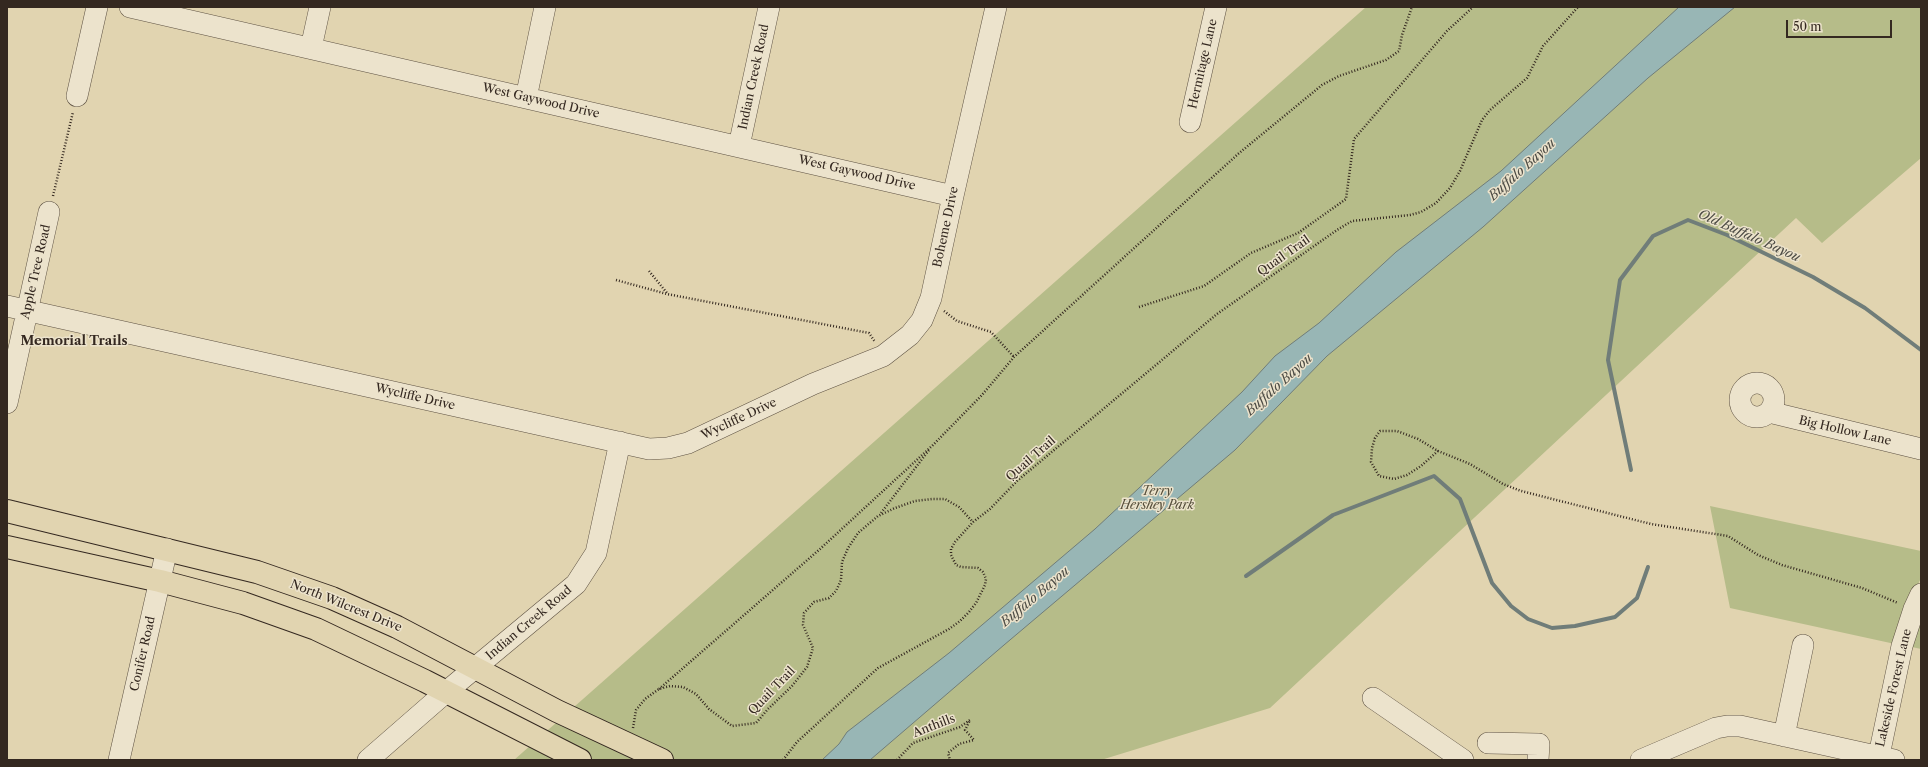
<!DOCTYPE html>
<style>
body{margin:0}
#map{position:relative;width:1928px;height:767px;overflow:hidden;background:#e1d4b0;font-family:"Libre Caslon Text",serif}
canvas{display:block}
.frame{position:absolute;inset:0;border:8px solid #342820;pointer-events:none}
.scale{position:absolute;left:1786px;top:20px;width:106px;height:18px;box-sizing:border-box;border:2px solid #342820;border-top:0;padding-left:5px;font-size:12px;line-height:14px;white-space:nowrap;color:#342820;-webkit-text-stroke:3px #ece3cc;paint-order:stroke}
</style>
<div id="map">
<canvas width="1928" height="767"></canvas>
<div class="frame"></div>
<div class="scale">50 m</div>
</div>
<script>
const g = document.querySelector('canvas').getContext('2d');
g.lineJoin = 'round';
function paint(path, color) {
  g.fillStyle = color;
  g.fill(path, 'evenodd');
}
function toPath(rows) {
  const path = new Path2D();
  for (const r of rows) {
    if (r.length === 3) {
      path.moveTo(r[0] + r[2], r[1]);
      path.arc(r[0], r[1], r[2], 0, 2 * Math.PI);
      continue;
    }
    path.moveTo(r[0], r[1]);
    for (let i = 2; i < r.length; i += 2) path.lineTo(r[i], r[i + 1]);
  }
  return path;
}
function trace(path, color, width, dash) {
  g.strokeStyle = color;
  g.lineWidth = width;
  g.lineCap = dash ? 'butt' : 'round';
  g.setLineDash(dash || []);
  g.stroke(path);
}
function write(font, color, halo, rows, align = 'center') {
  g.font = font + ' "Libre Caslon Text",serif';
  g.lineWidth = 3;
  g.setLineDash([]);
  g.textBaseline = 'middle';
  g.strokeStyle = halo;
  g.fillStyle = color;
  for (const [text, x, y, turn = 0] of rows) {
    g.save();
    g.translate(x, y);
    g.rotate((+turn || 0) * Math.PI / 180);
    g.textAlign = isNaN(turn) ? turn : align;
    if (halo) g.strokeText(text, 0, 0);
    g.fillText(text, 0, 0);
    g.restore();
  }
}
paint(toPath([
 [1366,7,1921,7,1921,158,1822,243,1796,218,1270,708,1101,760,514,760],
 [1710,506,1921,551,1921,578,1911,599,1895,644,1730,608],
 [1921,622,1921,649,1912,647]
]), '#b6bc89');
const water = toPath([
 [1679,7,1735,7,1648,78,1483,227,1327,356,1235,450,1004,645,870,760,822,760,839,744,847,732,949,653,1095,529,1242,392,1275,356,1319,323,1396,252,1501,171,1679,7]
]);
paint(water, '#98b6b5');
trace(water, '#707d79', 1);
trace(toPath([
 [1631,470,1608,360,1620,280,1653,236,1688,220,1727,235,1813,277,1865,308,1921,350],
 [1246,576,1333,515,1434,476,1460,499,1492,583,1511,606,1528,619,1552,628,1575,626,1615,617,1637,598,1648,567]
]), '#707d79', 4);
const minor = toPath([
 [130,7,953,196],
 [311,48,320,7],
 [77,96,97,7],
 [526,98,545,7],
 [1190,122,1216,7],
 [739,146,769,7],
 [7,306,649,449,668,448,688,443,813,384,883,356,910,335,922,320,931,298,953,196,996,7],
 [1757,400,17],
 [7,403,49,212],
 [1769,412,1921,449],
 [1373,698,1463,760],
 [1784,736,1803,645],
 [1488,743,1539,744,1538,760],
 [119,760,167,549],
 [368,760,446,692,576,584,596,553,620,442],
 [1641,760,1716,728,1727,726,1740,726,1894,760],
 [1878,760,1902,646,1914,609,1921,594]
]);
const major = toPath([
 [7,511,257,572,332,598,397,627,557,711,662,760],
 [7,547,160,581,243,603,316,629,425,681,580,760]
]);
trace(minor, '#5f5344', 22);
trace(major, '#342820', 24);
trace(toPath([
 [53,196,73,112],
 [649,271,667,293],
 [616,280,667,294,869,333,875,342],
 [1139,307,1204,286,1251,253,1298,233,1346,199,1354,139,1447,31,1473,7],
 [944,311,957,321,991,332,1014,357],
 [1438,451,1421,466,1407,475,1394,479,1379,476,1371,462,1372,448,1375,438,1380,431,1397,431,1418,439,1438,451,1470,464,1503,484,1521,491,1651,524,1728,536,1758,555,1782,565,1862,588,1898,603],
 [881,513,929,450],
 [659,689,820,549,933,445,982,395,1014,357,1238,154,1322,85,1339,76,1386,60,1399,51,1402,35,1412,7],
 [633,728,636,710,645,699,659,689,670,686,683,687,696,694,709,709,732,726,756,723,768,709,792,686,807,667,813,648,803,625,804,613,814,602,829,598,836,591,841,580,842,562,848,548,858,533,878,516,895,508,915,501,932,499,945,499,959,507,973,522],
 [783,760,797,742,878,668,949,629,960,621,969,612,976,603,985,585,986,579,983,572,978,568,961,567,956,565,951,555,951,549,955,542,973,522,990,509,1017,481,1217,314,1337,230,1352,221,1410,215,1421,212,1436,203,1450,188,1460,171,1482,120,1490,110,1527,78,1543,46,1578,7],
 [897,760,913,743,960,727,970,720,965,730,974,740,959,744,948,753,950,760]
]), '#342820', 2.5, [1, 2]);
trace(minor, '#ece3cc', 21);
trace(major, '#e1d4b0', 22);
write('12px', '#342820', '#ece3cc', [
 ["Hermitage Lane",1203,64,-77],
 ["Indian Creek Road",754,77,-78],
 ["West Gaywood Drive",541,101,13],
 ["West Gaywood Drive",857,173,13],
 ["Boheme Drive",946,227,-78],
 ["Quail Trail",1284,256,-35],
 ["Apple Tree Road",36,272,-77],
 ["Wycliffe Drive",415,397,13],
 ["Wycliffe Drive",739,419,-25],
 ["Big Hollow Lane",1845,431,13],
 ["Quail Trail",1031,459,-41],
 ["North Wilcrest Drive",346,606,22],
 ["Indian Creek Road",529,623,-40],
 ["Conifer Road",143,654,-77],
 ["Lakeside Forest Lane",1894,688,-77],
 ["Quail Trail",772,691,-46],
 ["Anthills",934,726,-21]
]);
write('italic 12px', '#544d3a', '#ece3cc', [
 ["Terry",1157,492],
 ["Hershey Park",1157,506]
]);
write('italic 13px', '#4d4c45', '#ece3cc', [
 ["Buffalo Bayou",1522,170,-42],
 ["Old Buffalo Bayou",1749,236,24],
 ["Buffalo Bayou",1279,385,-42],
 ["Buffalo Bayou",1035,597,-40]
]);
write('bold 13px', '#342820', '#ece3cc', [
 ["Memorial Trails",74,341]
]);
</script>
